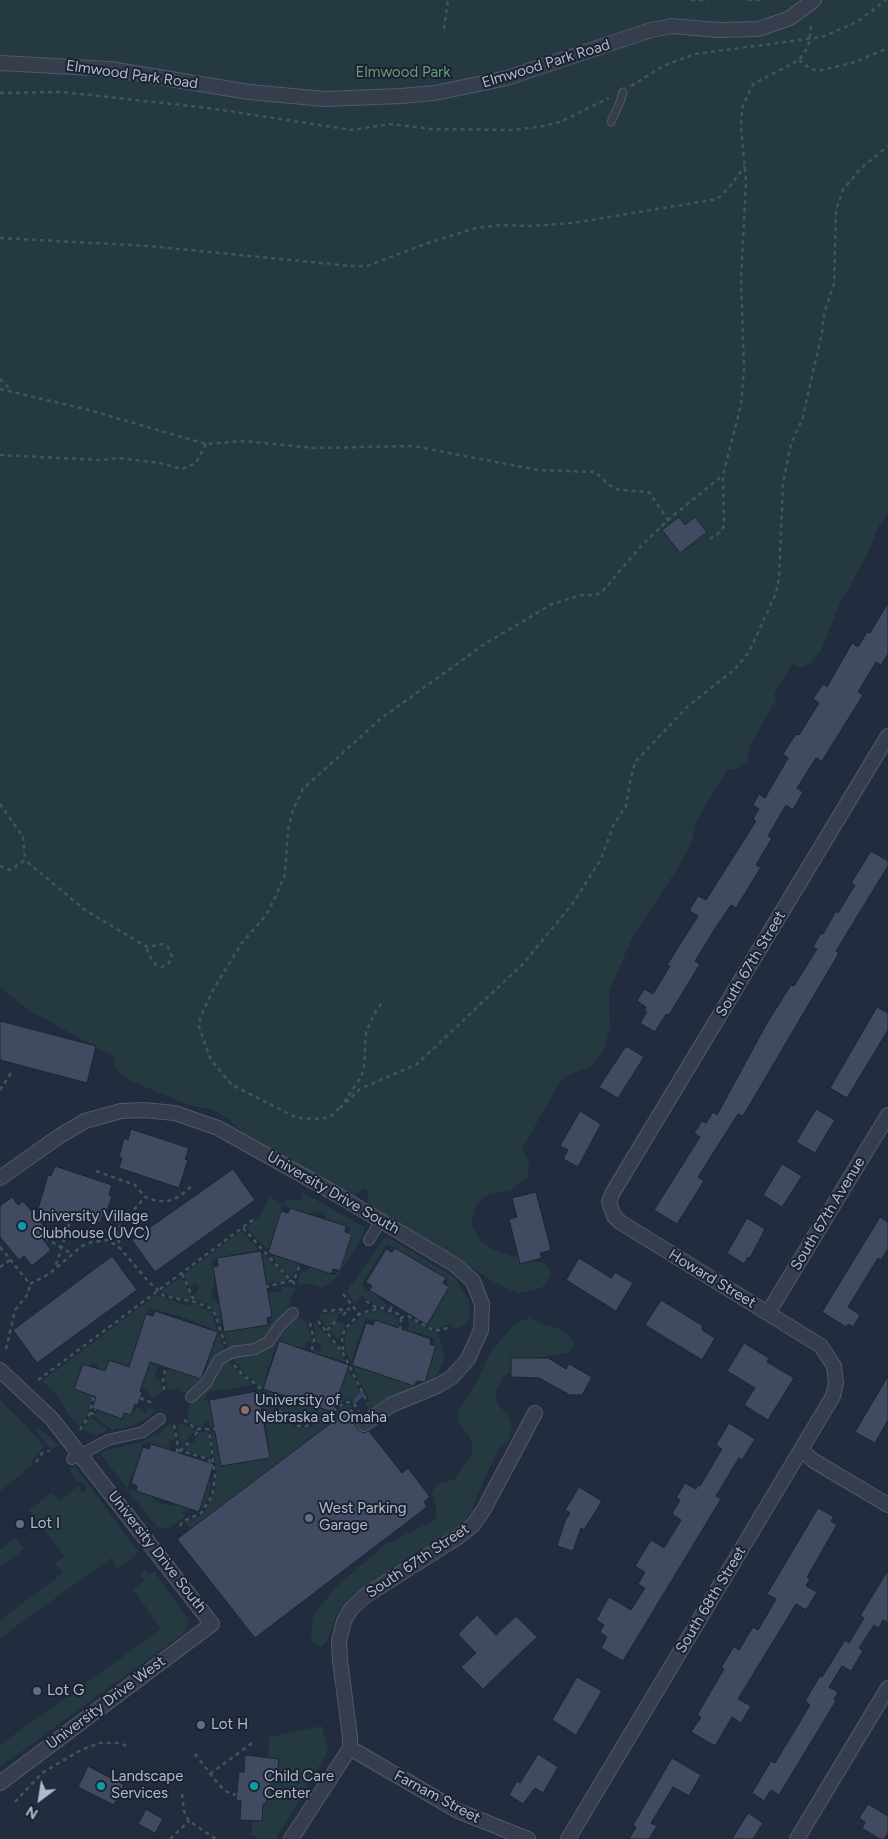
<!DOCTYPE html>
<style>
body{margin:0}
#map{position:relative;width:888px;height:1839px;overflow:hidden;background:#222c3f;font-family:Figtree,sans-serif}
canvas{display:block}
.north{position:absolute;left:15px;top:1774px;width:50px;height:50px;-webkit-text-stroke:4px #1b2333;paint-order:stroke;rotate:211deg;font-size:14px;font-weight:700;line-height:20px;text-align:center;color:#b1b9ca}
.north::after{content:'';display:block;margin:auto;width:18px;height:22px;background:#b1b9ca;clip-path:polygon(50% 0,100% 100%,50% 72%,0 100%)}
</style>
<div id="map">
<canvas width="888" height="1839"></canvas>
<div class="north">N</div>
</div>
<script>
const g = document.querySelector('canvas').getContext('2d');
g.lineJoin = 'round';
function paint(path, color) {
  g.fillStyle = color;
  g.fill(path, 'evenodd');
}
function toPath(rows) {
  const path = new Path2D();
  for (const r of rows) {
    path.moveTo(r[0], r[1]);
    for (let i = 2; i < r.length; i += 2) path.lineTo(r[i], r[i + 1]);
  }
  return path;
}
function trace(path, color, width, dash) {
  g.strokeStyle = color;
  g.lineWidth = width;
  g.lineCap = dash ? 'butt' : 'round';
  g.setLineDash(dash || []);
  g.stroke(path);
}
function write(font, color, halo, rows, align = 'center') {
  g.font = font + ' Figtree,sans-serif';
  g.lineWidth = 4;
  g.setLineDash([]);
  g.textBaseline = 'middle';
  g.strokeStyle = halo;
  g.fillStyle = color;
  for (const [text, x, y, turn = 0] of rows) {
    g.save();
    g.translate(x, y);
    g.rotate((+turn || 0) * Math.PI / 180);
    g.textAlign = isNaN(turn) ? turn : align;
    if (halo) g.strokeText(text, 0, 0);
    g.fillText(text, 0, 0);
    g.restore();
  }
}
paint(toPath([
 [0,0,888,0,888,513,878,527,869,552,840,603,823,646,813,661,802,668,792,664,774,694,776,699,750,745,747,762,736,769,727,770,696,822,691,844,682,861,631,940,609,992,610,1029,602,1053,590,1067,572,1073,561,1080,522,1149,529,1161,527,1177,510,1191,490,1194,482,1198,475,1207,471,1223,480,1240,492,1249,508,1255,545,1263,551,1274,544,1286,536,1290,519,1293,501,1286,368,1204,368,1190,364,1188,357,1195,342,1191,310,1171,283,1162,252,1142,229,1119,211,1109,192,1106,129,1080,115,1069,113,1056,32,1012,0,988],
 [302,1192,364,1227,364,1233,338,1276,323,1288,311,1284,299,1285,298,1281,301,1271,306,1273,308,1268,310,1267,335,1275,339,1271,350,1228,326,1219,324,1214,316,1211,308,1214,283,1205,268,1250,246,1227,259,1217,270,1197,283,1204,286,1199,302,1201],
 [241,1231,259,1250,212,1259,215,1281,211,1292,213,1299,220,1304,222,1326,211,1307,196,1300,193,1295,198,1291,199,1286,195,1284,189,1287,184,1274],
 [384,1238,390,1238,455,1278,469,1300,470,1316,465,1325,454,1330,452,1324,436,1329,423,1323,427,1318,430,1320,449,1287,446,1285,448,1280,414,1258,387,1244,362,1284,365,1290,374,1293,388,1307,378,1307,362,1296,354,1304,347,1291],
 [259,1249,288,1280,264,1284,263,1257],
 [274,1255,295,1262,299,1261,297,1270,291,1278,272,1257],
 [181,1277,192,1297,191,1300,171,1297,162,1291],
 [281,1286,296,1288,290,1297,289,1310,270,1336,254,1346,233,1349,228,1346,223,1331,268,1325,271,1323,272,1317,267,1288,268,1293,282,1291],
 [156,1295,184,1305,195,1304,211,1312,224,1348,224,1353,216,1358,205,1377,189,1394,180,1391,181,1389,176,1387,175,1390,167,1390,165,1377,169,1366,198,1378,204,1375,216,1337,214,1336,216,1331,180,1316,148,1308,145,1317,165,1364,163,1367,158,1366,154,1378,161,1380,162,1391,155,1398,151,1397,147,1391,141,1388,139,1371,109,1360,105,1372,97,1369,98,1365,92,1363,91,1366,83,1364,74,1388,93,1395,88,1414,81,1427,68,1414,57,1395,42,1381],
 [382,1310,398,1318,398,1327,366,1318,351,1362,344,1347,347,1330,362,1315],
 [345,1311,338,1315,337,1320,327,1327,320,1319,319,1314],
 [295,1317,303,1319,307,1324,312,1342,307,1341,305,1348,279,1343,275,1347,263,1386,300,1404,306,1403,335,1407,347,1370,343,1369,344,1363,341,1360,314,1353,315,1350,321,1351,322,1346,316,1342,314,1321,339,1350,359,1390,360,1394,356,1398,345,1400,324,1415,309,1423,297,1422,287,1416,263,1389,244,1373,234,1360,234,1356,272,1346,284,1326],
 [408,1318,438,1333,444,1355,443,1362,435,1379,420,1386,422,1382,424,1383,436,1347,433,1345,435,1338,403,1329,409,1327],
 [530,1318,539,1323,561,1329,570,1336,574,1344,569,1353,535,1358,503,1376,496,1391,497,1404,508,1415,512,1426,509,1441,499,1448,479,1491,473,1508,464,1522,456,1529,395,1572,357,1592,344,1604,337,1614,327,1641,321,1647,314,1644,311,1636,313,1615,337,1586,385,1545,433,1521,436,1517,436,1507,432,1493,437,1484,455,1479,473,1451,470,1437,458,1421,459,1409,477,1381,491,1351,517,1322],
 [338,1321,345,1325,339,1341,329,1329],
 [225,1360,254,1385,208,1392,205,1399,210,1404,216,1426,210,1427,209,1423,205,1421,202,1428,193,1425,188,1421,187,1416,190,1405],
 [351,1363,360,1366,359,1368,418,1387,394,1396,369,1412,367,1410,370,1401],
 [256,1387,286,1422,297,1428,311,1427,347,1404,354,1407,191,1529,185,1522,196,1518,205,1511,215,1491,216,1469,211,1432,217,1431,216,1438,220,1459,269,1450,265,1417],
 [0,1400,27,1426,42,1445,42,1449,32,1461,34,1464,0,1491],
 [137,1408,142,1409,145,1414,149,1408,155,1410,150,1417,129,1427,112,1430,94,1416,97,1410,131,1415],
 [90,1417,94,1419,108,1430,96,1435,88,1433,83,1428],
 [180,1423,197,1431,190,1435,182,1447,177,1427],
 [170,1425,173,1428,175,1439,170,1440,169,1450,148,1442,141,1445,142,1450,127,1488,152,1497,159,1503,171,1506,175,1504,189,1509,181,1513,186,1516,167,1529,157,1527,127,1489,101,1454,106,1450,139,1443,157,1434,159,1436,164,1427],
 [34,1428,45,1432,58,1445,51,1450],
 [200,1432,208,1432,211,1456,209,1458,187,1451,185,1447,191,1442,193,1443],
 [74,1465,139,1552,118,1569,111,1558,0,1638,0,1620,63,1573,55,1563,65,1556,29,1510,51,1493,59,1501,78,1486,82,1492,85,1491,87,1486,75,1479,70,1472,70,1468],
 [212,1471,208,1499,199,1511,200,1506],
 [15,1538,24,1549,0,1567,0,1550],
 [145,1570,149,1575,154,1571,185,1615,189,1621,184,1633,0,1767,0,1745,161,1629,133,1589,145,1580,140,1573],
 [322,1726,328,1751,276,1839,258,1839,251,1834,253,1821,262,1821,263,1804,266,1804,267,1796,270,1796,272,1776,277,1776,279,1759,268,1757,269,1737]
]), '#243a40');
trace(toPath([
 [355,1401,362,1394]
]), '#344667', 4.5);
const building = toPath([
 [679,517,685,525,695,517,707,532,680,553,662,530,679,517],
 [888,603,888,654,881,665,876,662,858,692,863,695,822,761,816,758,797,788,803,792,793,810,786,805,768,836,772,838,756,865,761,867,736,908,731,905,716,927,695,961,700,964,669,1015,666,1014,655,1032,640,1023,647,1012,644,1010,646,1007,637,1001,644,989,653,994,670,966,667,965,698,916,689,911,698,896,706,900,756,821,753,819,759,809,753,805,759,794,765,798,788,758,783,754,796,734,799,735,819,703,813,699,823,684,827,687,852,643,858,647,867,632,870,633,888,603],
 [871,851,888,861,888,866,836,951,839,953,743,1116,738,1114,698,1177,704,1181,677,1224,654,1210,700,1137,694,1133,702,1121,706,1123,713,1112,717,1115,767,1023,791,985,794,986,817,949,813,947,821,933,823,934,836,911,838,913,855,885,851,883,871,851],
 [877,1007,888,1013,888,1030,847,1098,830,1088,877,1007],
 [0,1021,96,1046,87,1083,0,1060,0,1021],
 [626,1046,644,1057,618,1098,599,1087,626,1046],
 [816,1109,835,1120,815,1153,796,1142,816,1109],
 [580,1111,601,1124,578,1167,563,1159,568,1150,560,1146,580,1111],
 [131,1129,189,1148,185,1159,188,1160,179,1188,119,1168,122,1158,119,1157,124,1138,128,1140,131,1129],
 [782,1164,802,1176,782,1207,763,1195,782,1164],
 [55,1166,112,1185,109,1195,112,1196,106,1214,103,1213,100,1223,75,1215,73,1221,38,1209,48,1175,51,1176,55,1166],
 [233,1169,255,1200,155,1272,132,1240,233,1169],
 [536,1192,551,1250,540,1253,542,1258,520,1264,509,1219,517,1217,512,1198,536,1192],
 [12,1197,18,1205,23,1201,50,1233,43,1239,51,1250,32,1266,24,1256,19,1260,0,1237,0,1206,12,1197],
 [290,1208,346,1226,345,1232,352,1234,340,1271,333,1269,331,1274,268,1253,281,1211,288,1213,290,1208],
 [880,1217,888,1222,888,1249,881,1260,878,1258,848,1307,860,1315,853,1327,848,1324,846,1327,822,1312,880,1217],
 [747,1218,765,1229,750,1258,748,1257,744,1264,727,1253,747,1218],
 [395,1248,446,1278,443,1283,449,1287,427,1325,369,1290,372,1286,366,1282,386,1249,392,1252,395,1248],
 [261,1251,272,1317,267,1318,268,1325,224,1332,213,1267,218,1266,217,1258,261,1251],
 [112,1256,137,1290,37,1363,13,1330,112,1256],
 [579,1258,611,1278,615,1272,633,1283,616,1311,566,1280,579,1258],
 [661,1300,703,1326,702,1330,715,1338,702,1360,645,1325,661,1300],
 [155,1311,218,1332,201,1379,150,1362,140,1391,142,1393,140,1398,138,1405,135,1404,131,1415,124,1413,122,1419,92,1408,96,1397,74,1389,83,1364,105,1371,109,1360,129,1367,146,1314,153,1316,155,1311],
 [375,1320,431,1339,430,1344,436,1346,425,1382,417,1381,414,1386,352,1365,366,1323,373,1325,375,1320],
 [279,1341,349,1365,333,1412,263,1389,279,1341],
 [744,1343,769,1358,767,1362,794,1378,768,1420,744,1405,755,1388,727,1371,744,1343],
 [511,1358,548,1358,566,1369,569,1364,592,1377,582,1395,570,1395,539,1378,511,1377,511,1358],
 [888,1376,888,1420,875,1443,855,1432,888,1376],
 [258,1391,270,1458,221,1466,209,1400,258,1391],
 [351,1408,359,1417,355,1424,357,1429,364,1433,369,1431,402,1473,408,1468,430,1497,424,1502,427,1507,255,1638,177,1539,351,1408],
 [729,1423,755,1439,742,1460,739,1458,716,1496,721,1499,623,1661,601,1648,607,1637,600,1632,604,1625,596,1620,609,1597,631,1610,645,1588,638,1584,645,1572,635,1566,651,1540,664,1548,681,1520,672,1514,680,1500,676,1498,685,1483,696,1489,698,1485,700,1486,722,1449,716,1445,729,1423],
 [151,1444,214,1464,199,1512,136,1491,137,1486,131,1483,143,1447,149,1449,151,1444],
 [579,1487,602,1501,584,1530,581,1528,573,1551,557,1546,565,1521,570,1513,565,1510,579,1487],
 [818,1508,834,1517,831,1521,837,1525,807,1577,810,1579,806,1586,817,1592,806,1610,796,1604,738,1699,751,1706,741,1723,732,1717,715,1746,691,1732,701,1717,697,1715,724,1669,721,1668,734,1646,739,1650,753,1627,758,1630,776,1599,767,1594,818,1508],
 [888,1570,888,1623,883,1620,879,1628,874,1625,859,1648,863,1651,851,1671,842,1666,829,1687,838,1692,834,1700,836,1701,779,1795,771,1790,764,1801,752,1793,771,1761,775,1763,810,1705,805,1701,820,1676,822,1677,845,1640,849,1643,864,1618,860,1616,888,1570],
 [477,1615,496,1635,516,1616,537,1637,483,1689,461,1667,476,1653,458,1634,477,1615],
 [577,1677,602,1691,576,1735,552,1720,577,1677],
 [538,1754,558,1767,543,1793,535,1788,523,1804,509,1795,517,1781,520,1783,538,1754],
 [245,1755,279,1759,277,1776,272,1776,270,1797,267,1796,266,1804,263,1804,262,1821,240,1820,241,1801,236,1800,239,1772,244,1772,245,1755],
 [672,1758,701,1775,689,1796,673,1787,651,1823,657,1826,649,1839,629,1839,636,1827,633,1825,672,1758],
 [88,1766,124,1785,114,1805,78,1787,88,1766],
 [868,1804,888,1816,888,1833,884,1839,880,1839,862,1828,865,1822,859,1818,868,1804],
 [146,1809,163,1819,155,1833,138,1824,146,1809],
 [748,1813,763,1823,753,1839,732,1839,748,1813]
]);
paint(building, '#404b61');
trace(building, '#1d2535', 1);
const service = toPath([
 [611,122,620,102,623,92]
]);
const pedestrian = toPath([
 [369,1240,381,1220],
 [191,1397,206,1383,219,1360,233,1352,255,1349,268,1342,281,1324,293,1313],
 [72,1459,108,1440,143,1432,160,1419]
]);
const minor = toPath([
 [0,63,110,69,249,92,325,99,401,96,435,93,507,78,651,30,672,26,718,30,759,29,790,18,814,0],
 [0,1178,61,1135,85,1121,121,1111,143,1110,175,1113,218,1128,336,1194,455,1265,473,1281,482,1304,481,1330,468,1359,452,1377,437,1386,391,1405,364,1424],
 [768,1313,888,1115],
 [0,1370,52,1419,212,1624,0,1783],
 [801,1450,814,1461,888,1505],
 [350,1748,350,1737,340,1660,339,1641,344,1621,351,1609,365,1596,458,1537,473,1525,484,1509,535,1413],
 [350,1748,458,1811,528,1839],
 [291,1839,350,1748],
 [568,1839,833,1396,836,1383,834,1366,821,1346,620,1222,614,1216,609,1202,613,1192,888,736],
 [797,1839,888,1688]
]);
trace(service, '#515969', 9);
trace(pedestrian, '#515969', 12);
trace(minor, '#515969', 16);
trace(toPath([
 [691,0,708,0],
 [748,0,760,0],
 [444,29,448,0],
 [799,60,811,69,818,71,855,62,888,48],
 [631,86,663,66,695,54,822,37,857,22,886,0],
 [0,93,61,92,108,97,208,108,352,130,390,124,430,129,512,130,539,127,560,122,609,98],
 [0,238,149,246,351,266,367,266,428,243,476,228,500,225,530,226,573,223,712,200,720,197,731,185,745,166],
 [0,379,10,389],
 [0,389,85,409,206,444,243,441,314,448,413,446,538,470,595,472,609,485,619,490,649,492,668,520],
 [0,455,101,460,117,458,160,463,182,469,196,463,206,444],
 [710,539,720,532,724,526,723,475,741,405,744,368,741,279,746,181,741,128,742,108,753,84,799,60,808,47,811,30,810,21],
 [0,804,23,837,25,860],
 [0,866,10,870,25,860,85,910,147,947,162,944,168,947,172,957,168,964,162,967,156,965,148,954,147,947],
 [0,1090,11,1073],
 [344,1102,361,1077,364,1068,366,1032,374,1014,384,1000],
 [339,1108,331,1116,321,1119,297,1118,232,1085,211,1060,199,1027,200,1018,214,988,242,943,266,915,275,898,285,874,288,830,293,810,303,789,379,720,486,643,552,604,581,595,595,595,602,592,641,546,668,520,723,475],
 [340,1108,360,1089,417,1064,523,964,573,903,601,859,614,824,626,806,630,782,635,762,687,707,735,669,749,652,776,593,779,578,783,483,791,444,802,420,822,333,824,313,834,284,836,210,843,190,860,169,888,146],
 [96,1171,135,1185,145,1197,157,1201,168,1201,179,1197,194,1184],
 [243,1228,291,1281],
 [117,1231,120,1247],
 [45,1238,72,1254],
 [108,1240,145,1197],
 [0,1247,30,1284],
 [56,1265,69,1224],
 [0,1267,10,1260],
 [182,1274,195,1302],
 [292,1281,297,1286],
 [30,1284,49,1274,82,1246,92,1242,108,1240,120,1248,147,1280,164,1296,195,1302,210,1308,215,1314,225,1344],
 [265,1287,294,1280,301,1262],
 [343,1294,359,1314],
 [366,1301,377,1308],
 [390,1310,394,1303],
 [323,1311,350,1309],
 [343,1315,349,1310],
 [400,1318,408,1316,435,1331,451,1327],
 [318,1321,343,1353,368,1404],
 [310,1323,314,1340,311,1355],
 [327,1330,337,1320],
 [6,1349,15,1310,28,1294,30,1284],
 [343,1350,342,1337,345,1329,358,1315,365,1312,382,1308,398,1314,401,1319,400,1331],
 [234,1365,243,1375,256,1384,288,1420,298,1426,306,1426,318,1421,346,1402,353,1403,359,1411],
 [38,1380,254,1219],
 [164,1390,163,1377,167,1365],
 [140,1398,155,1404],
 [90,1413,94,1414,95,1409],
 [184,1420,196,1429,216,1429],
 [174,1425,178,1446,176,1455],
 [80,1430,89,1416,94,1396],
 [195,1435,200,1429],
 [48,1450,49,1452],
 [178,1450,208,1459,213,1465],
 [180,1451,190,1441],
 [36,1462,45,1449],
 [180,1526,182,1522,201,1513,212,1496,215,1476,209,1430],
 [195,1754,219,1785,227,1792,236,1795],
 [210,1774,252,1743],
 [182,1794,184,1811,189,1821,216,1839],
 [15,1802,42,1773,81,1750,100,1743,121,1743,129,1748],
 [170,1839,189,1821]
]), '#3f565a', 2.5, [4, 4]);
trace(service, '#363e4e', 7);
trace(pedestrian, '#363e4e', 10);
trace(minor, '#363e4e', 14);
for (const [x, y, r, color] of [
 [22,1226,5,"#0f9aa8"],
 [245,1410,5,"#8d6e63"],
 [309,1518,5,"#5c6f8a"],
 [20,1524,5,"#5c6f8a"],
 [37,1691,5,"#5c6f8a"],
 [201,1725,5,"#5c6f8a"],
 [101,1786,5,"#0f9aa8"],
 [254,1786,5,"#0f9aa8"]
]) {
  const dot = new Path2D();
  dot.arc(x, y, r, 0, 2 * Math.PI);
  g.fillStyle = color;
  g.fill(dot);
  trace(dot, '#1b2333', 2);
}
write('15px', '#b1b9ca', '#1b2333', [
 ["Elmwood Park Road",546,64,-17],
 ["Elmwood Park Road",132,75,8],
 ["South 67th Street",751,964,-59],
 ["University Drive South",333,1193,30],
 ["South 67th Avenue",828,1214,-59],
 ["Howard Street",712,1279,31],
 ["University Drive South",157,1552,52],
 ["South 67th Street",418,1561,-34],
 ["South 68th Street",711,1600,-59],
 ["University Drive West",106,1703,-37],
 ["Farnam Street",437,1797,28]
]);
write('15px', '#679c77', '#1b2333', [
 ["Elmwood Park",403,73]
]);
write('15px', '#b1b9ca', '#1b2333', [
 ["University Village",32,1217],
 ["Clubhouse (UVC)",32,1234],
 ["University of",255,1401],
 ["Nebraska at Omaha",255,1418],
 ["West Parking",319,1509],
 ["Garage",319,1526],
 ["Lot I",30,1524],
 ["Lot G",47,1691],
 ["Lot H",211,1725],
 ["Landscape",111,1777],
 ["Services",111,1794],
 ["Child Care",264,1777],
 ["Center",264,1794]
], 'left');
</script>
